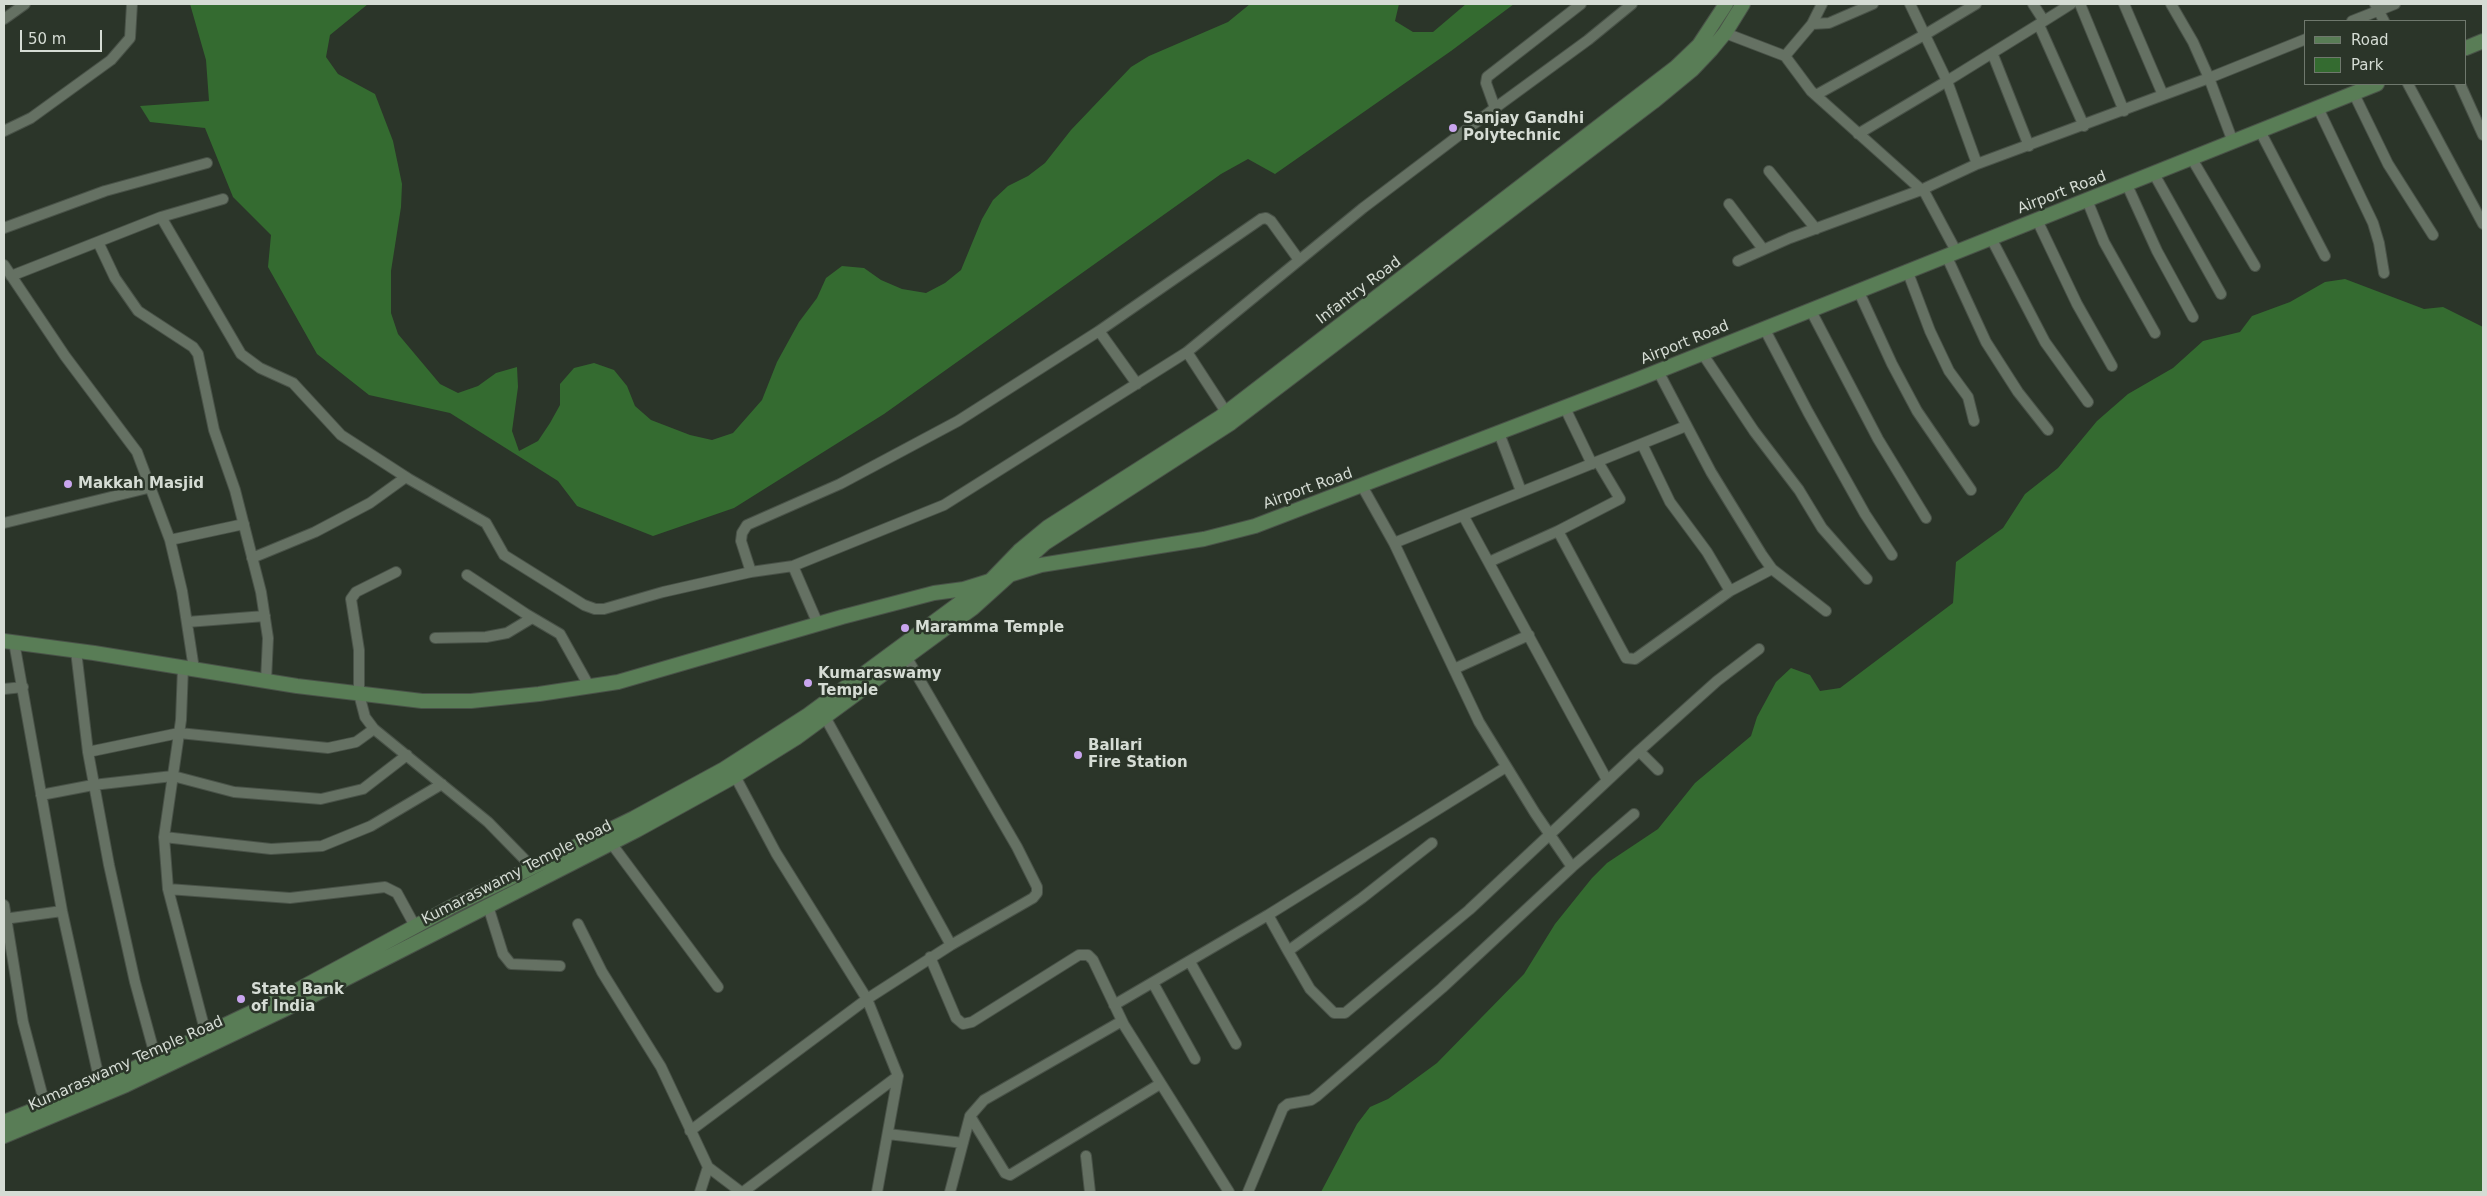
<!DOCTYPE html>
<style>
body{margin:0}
#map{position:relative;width:2487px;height:1196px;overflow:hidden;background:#2b3529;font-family:"DejaVu Sans",sans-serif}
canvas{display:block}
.frame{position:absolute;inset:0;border:5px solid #d5dcd4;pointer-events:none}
.legend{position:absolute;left:2304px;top:20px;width:162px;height:65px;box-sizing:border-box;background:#2b3529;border:1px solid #6f786d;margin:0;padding:6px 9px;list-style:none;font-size:15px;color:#d5dcd4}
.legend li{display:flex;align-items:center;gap:10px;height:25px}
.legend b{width:25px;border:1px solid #6f786d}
.scale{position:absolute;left:20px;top:30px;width:82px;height:22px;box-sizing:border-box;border:2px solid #d5dcd4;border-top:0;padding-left:6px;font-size:15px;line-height:18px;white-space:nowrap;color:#d5dcd4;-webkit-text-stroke:4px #2b3529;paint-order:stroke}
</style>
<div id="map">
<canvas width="2487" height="1196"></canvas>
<div class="frame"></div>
<ul class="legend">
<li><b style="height:6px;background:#597d56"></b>Road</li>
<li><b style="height:14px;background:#346b30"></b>Park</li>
</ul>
<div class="scale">50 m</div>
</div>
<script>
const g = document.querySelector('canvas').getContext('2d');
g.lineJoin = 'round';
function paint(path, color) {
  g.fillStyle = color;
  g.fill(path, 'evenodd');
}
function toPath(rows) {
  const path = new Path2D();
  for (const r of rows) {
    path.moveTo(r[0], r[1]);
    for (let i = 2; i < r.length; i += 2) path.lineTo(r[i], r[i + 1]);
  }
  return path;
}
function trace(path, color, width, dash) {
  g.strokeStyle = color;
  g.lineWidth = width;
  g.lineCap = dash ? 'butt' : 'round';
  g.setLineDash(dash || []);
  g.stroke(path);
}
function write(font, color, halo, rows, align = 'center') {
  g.font = font + ' "DejaVu Sans",sans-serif';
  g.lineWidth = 5;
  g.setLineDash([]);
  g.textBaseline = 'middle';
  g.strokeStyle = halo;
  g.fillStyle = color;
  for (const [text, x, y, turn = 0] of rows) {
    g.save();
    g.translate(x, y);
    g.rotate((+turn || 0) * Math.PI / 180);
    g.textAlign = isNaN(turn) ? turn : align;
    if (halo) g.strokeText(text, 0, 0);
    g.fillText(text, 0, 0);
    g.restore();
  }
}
paint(toPath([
 [190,4,368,4,330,35,326,57,338,74,375,94,393,141,402,184,401,207,391,271,391,313,398,334,440,384,458,393,478,386,496,373,517,367,518,387,512,431,519,451,538,441,550,423,560,405,560,384,574,368,594,363,614,370,627,386,635,406,651,420,690,435,712,440,733,433,762,400,777,362,799,322,817,298,826,278,842,266,864,268,881,280,902,289,926,293,945,283,961,270,982,219,993,200,1008,186,1028,176,1045,163,1071,130,1131,67,1149,56,1228,22,1250,4,1399,4,1395,21,1413,32,1433,32,1466,4,1514,4,1451,51,1275,174,1248,159,1221,174,884,414,734,508,653,536,577,506,558,481,450,413,369,395,317,354,268,267,271,235,233,197,205,128,150,122,140,106,209,101,206,60],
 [2345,279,2424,309,2443,307,2483,327,2483,1192,1321,1192,1357,1124,1370,1107,1388,1099,1437,1063,1524,974,1555,924,1592,878,1607,863,1658,829,1695,783,1751,736,1757,717,1776,682,1791,668,1810,675,1820,691,1840,688,1953,603,1956,562,2003,528,2025,494,2058,468,2097,421,2128,394,2173,368,2203,341,2240,332,2252,316,2290,302,2325,282]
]), '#346b30');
const street = toPath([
 [2080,4,2124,111],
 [2124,4,2163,95],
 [2171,4,2193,42,2209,78,2306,39],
 [2375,4,2384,21],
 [4,19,25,4],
 [2044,21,2071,4],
 [2352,21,2395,4],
 [1812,24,1829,23,1873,4],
 [2039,25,2084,126],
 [1725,33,1785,56,1812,24,1822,4],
 [1993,55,2029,146],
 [1785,56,1811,91,1925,193,1956,251],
 [2408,84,2483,224],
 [2460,84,2483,135],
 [2354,94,2388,164,2433,235],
 [1816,95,1926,34,1976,4],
 [1495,108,1486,83,1487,77,1581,4],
 [2318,108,2373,223,2379,243,2384,273],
 [4,131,31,118,111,60,130,38,132,4],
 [2260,131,2325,256],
 [1858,134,1947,81,1910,4],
 [2192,159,2255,266],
 [1977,164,1947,81,2044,21,2033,4],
 [1769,171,1816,229],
 [2154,174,2221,294],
 [2127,185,2157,251,2193,317],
 [2087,200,2104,242,2155,333],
 [1729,204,1763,249],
 [161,217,223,199],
 [2037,220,2077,304,2112,366],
 [4,228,105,191,207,163],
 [1991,238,2045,342,2088,402],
 [98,242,115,278,138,311,193,347,198,354,214,430,235,490,261,592,268,638,266,681],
 [1946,255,1986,342,2018,392,2048,430],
 [1738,261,1790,238,1921,190,1977,164,2209,78,2233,142],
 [4,265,65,356,137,452,170,540,182,591,194,669],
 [1907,270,1930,331,1949,371,1968,397,1974,421],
 [11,276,161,217,241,354,260,368,293,383,341,435,409,479,486,523,504,555,584,605,595,609,604,609,663,592,751,572,793,566],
 [1858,290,1892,364,1917,411,1971,490],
 [1810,309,1878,439,1926,518],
 [1764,328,1808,412,1865,514,1892,555],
 [1099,331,1137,384],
 [1702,353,1754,431,1799,490,1822,528,1867,579],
 [1658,371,1711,472,1762,555,1772,569,1826,611],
 [1565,408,1592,464],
 [1226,412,1187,352,1363,208,1495,108,1588,40,1632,4],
 [1499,433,1521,491],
 [1598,462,1620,499,1558,531,1620,647,1626,658,1635,659,1730,591,1707,552,1670,502,1642,444],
 [1362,486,1394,543,1686,426],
 [1464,517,1607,780],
 [4,523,152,487],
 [170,540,244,524],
 [252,558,315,532,370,503,406,477],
 [1489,562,1558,531],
 [396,572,356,592,351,599,359,650,359,694,365,717,374,729,488,822,532,867],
 [751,572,741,541,742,533,747,525,840,484,958,421,1099,331,1261,219,1266,218,1271,221,1299,260],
 [467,575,526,614,560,634,589,686],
 [1730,591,1772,569],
 [187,622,265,616],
 [818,624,793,566,944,505,1187,352],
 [435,638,486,637,507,633,532,618],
 [14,642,62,911,100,1083],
 [76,651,88,752,179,733,328,748,356,742,374,729],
 [907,658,1017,847,1037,887,1037,893,1033,898,951,945],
 [183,667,181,720,164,837,271,849,322,846,371,826,442,784],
 [1454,669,1529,635],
 [4,689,23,687],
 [88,752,109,865,135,982,156,1059],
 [1658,770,1639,751,1717,681,1759,649],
 [41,795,93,785,173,776,234,792,321,799,363,789,407,755],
 [164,837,168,889,206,1034],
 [611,843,718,987],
 [1572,867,1634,814],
 [168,889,290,898,385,887,397,893,415,926],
 [4,905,23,1022,45,1105],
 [488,906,503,954,511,964,560,966],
 [1268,915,1506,767],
 [4,919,62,911],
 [578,924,602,972,661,1067,708,1167,741,1192],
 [1288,951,1310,989,1334,1013,1345,1013,1469,910,1639,751],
 [930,957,956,1018,963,1024,972,1022,1079,955,1088,955,1093,960,1124,1025,1229,1192],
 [1190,962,1236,1044],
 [1153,983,1195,1059],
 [1114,1005,1268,915,1288,951,1362,898,1432,843],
 [1122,1021,984,1100,970,1116,1005,1173,1010,1175,1160,1084],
 [690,1131,867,999,776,853,735,776],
 [888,1134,963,1143],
 [1086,1156,1090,1192],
 [700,1192,708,1167],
 [743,1192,898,1076,867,999,951,945,825,717],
 [877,1192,898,1076],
 [950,1192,970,1116],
 [1248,1192,1283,1108,1288,1104,1311,1100,1317,1096,1442,988,1572,867,1535,813,1479,722,1394,543]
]);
const secondary = toPath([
 [2466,48,2483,41],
 [4,641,94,653,297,686,422,701,471,701,539,694,618,682,842,617,934,593,964,589,1041,565,1204,539,1255,526,1636,380,2377,84],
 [4,1122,120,1075,290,994,451,907,634,818,724,769,808,715,991,580,1019,551,1048,527,1219,418,1676,67,1699,45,1726,4],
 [4,1136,126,1085,298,1003,637,830,735,776,796,738,973,608,1045,543,1231,423,1653,102,1693,69,1711,50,1725,33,1743,4]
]);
trace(street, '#495248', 12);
trace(secondary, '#495248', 16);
trace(street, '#657163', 10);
trace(secondary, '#597d56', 14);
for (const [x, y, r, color] of [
 [1453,128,5,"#c9a5ee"],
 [68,484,5,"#c9a5ee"],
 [905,628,5,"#c9a5ee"],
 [808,683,5,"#c9a5ee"],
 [1078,755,5,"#c9a5ee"],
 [241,999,5,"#c9a5ee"]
]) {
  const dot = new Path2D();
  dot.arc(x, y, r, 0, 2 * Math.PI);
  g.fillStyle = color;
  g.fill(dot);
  trace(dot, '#2b3529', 2);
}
write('bold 15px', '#d5dcd4', '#2b3529', [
 ["Sanjay Gandhi",1463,119],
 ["Polytechnic",1463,136],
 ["Makkah Masjid",78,484],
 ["Maramma Temple",915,628],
 ["Kumaraswamy",818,674],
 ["Temple",818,691],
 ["Ballari",1088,746],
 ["Fire Station",1088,763],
 ["State Bank",251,990],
 ["of India",251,1007]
], 'left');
write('15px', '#d5dcd4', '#2b3529', [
 ["Airport Road",2062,193,-21],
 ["Infantry Road",1359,291,-37],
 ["Airport Road",1685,343,-22],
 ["Airport Road",1308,489,-20],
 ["Kumaraswamy Temple Road",517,873,-27],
 ["Kumaraswamy Temple Road",126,1064,-24]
]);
</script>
